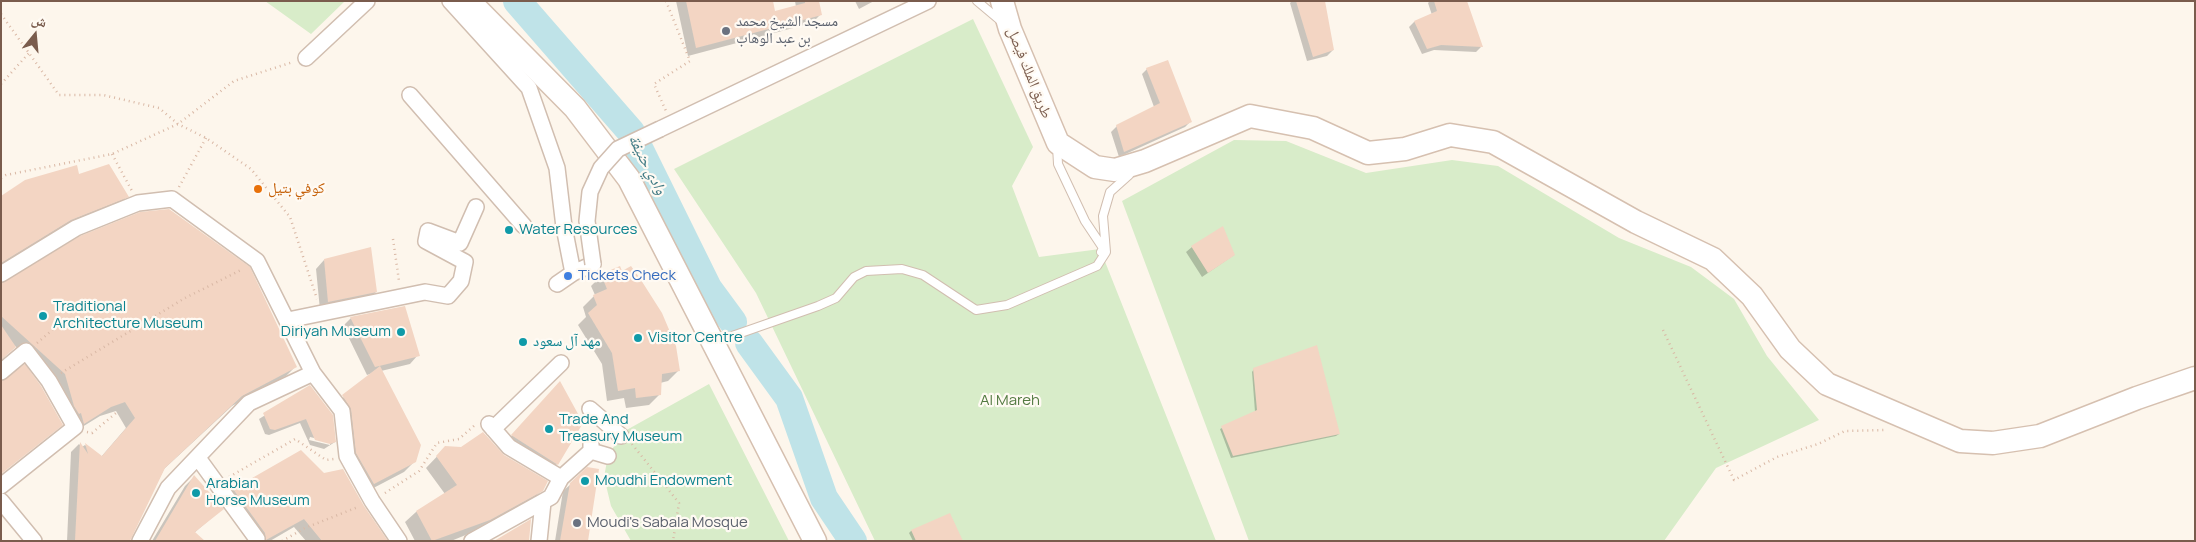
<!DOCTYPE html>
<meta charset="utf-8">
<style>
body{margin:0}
#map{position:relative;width:2196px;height:542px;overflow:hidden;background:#fdf6ec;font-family:Manrope,"Noto Naskh Arabic",sans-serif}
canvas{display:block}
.frame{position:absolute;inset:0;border:2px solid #7a5c4d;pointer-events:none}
.north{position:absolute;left:10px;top:10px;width:50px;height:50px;-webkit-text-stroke:4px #fffaf3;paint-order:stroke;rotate:17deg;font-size:14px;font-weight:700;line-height:20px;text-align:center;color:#7a5c4d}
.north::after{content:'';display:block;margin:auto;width:18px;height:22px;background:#7a5c4d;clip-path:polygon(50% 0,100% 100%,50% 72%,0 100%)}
</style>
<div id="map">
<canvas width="2196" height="542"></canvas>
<div class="frame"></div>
<div class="north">ش</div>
</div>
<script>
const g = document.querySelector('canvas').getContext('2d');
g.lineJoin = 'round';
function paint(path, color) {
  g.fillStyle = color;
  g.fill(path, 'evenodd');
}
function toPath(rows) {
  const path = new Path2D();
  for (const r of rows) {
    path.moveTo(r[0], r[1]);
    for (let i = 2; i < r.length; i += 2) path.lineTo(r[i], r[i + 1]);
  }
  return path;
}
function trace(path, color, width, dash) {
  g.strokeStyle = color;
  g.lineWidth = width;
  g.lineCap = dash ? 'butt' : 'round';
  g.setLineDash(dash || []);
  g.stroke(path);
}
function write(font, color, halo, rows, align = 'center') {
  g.font = font + ' Manrope,"Noto Naskh Arabic",sans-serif';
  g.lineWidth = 4.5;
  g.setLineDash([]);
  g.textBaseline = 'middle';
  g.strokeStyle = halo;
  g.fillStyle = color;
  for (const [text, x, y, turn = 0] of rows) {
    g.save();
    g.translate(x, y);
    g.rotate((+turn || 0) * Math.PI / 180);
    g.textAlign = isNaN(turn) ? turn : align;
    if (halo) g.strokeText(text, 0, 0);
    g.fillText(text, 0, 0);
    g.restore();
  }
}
paint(toPath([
 [265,1,345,1,311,34],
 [973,19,1033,147,1012,186,1039,257,1100,249,1216,541,875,541,756,293,674,169],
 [1234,140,1286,141,1366,173,1452,160,1498,166,1619,238,1691,267,1734,299,1767,356,1819,420,1716,468,1664,541,1249,541,1122,201],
 [709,384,789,541,631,541,611,506,604,477,608,456,623,432]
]), '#d8ecc9');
paint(toPath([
 [676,1,772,1,774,13,796,7,795,1,817,1,820,15,812,23,688,56],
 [855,1,874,1,859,9],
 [1292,1,1323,1,1333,50,1327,56,1307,61,1290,3],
 [1430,1,1466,1,1481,47,1476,52,1434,50,1422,54,1409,27,1414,22,1432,15,1428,3],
 [1147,69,1190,122,1185,127,1119,157,1111,132,1117,126,1154,107,1142,74],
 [78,176,127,196,118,206,1,265,1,198],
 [1192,247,1234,255,1202,277,1186,252],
 [324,260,376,292,368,300,320,310,316,269],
 [602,275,679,370,668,381,660,383,660,394,649,405,626,408,624,398,607,401,602,364,578,325,586,317,583,307,595,295,591,286],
 [1,284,296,366,286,376,232,406,164,469,129,541,67,541,71,452,79,444,82,447,85,445,101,457,126,428,116,411,100,416,74,432,56,384,15,346,1,360],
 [351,318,418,355,410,364,381,371,415,461,404,472,362,494,341,421,332,407,373,373,367,375,343,326],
 [1254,369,1339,434,1336,436,1231,458,1220,429,1255,412,1252,372],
 [310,387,335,442,324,449,310,445,300,423,269,435,265,434,259,419],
 [310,437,330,442,330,445,309,440],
 [552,391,582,423,557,464,549,473,504,444],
 [445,448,503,456,542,490,530,502,478,530,451,541,415,541,405,522,416,512,445,494,426,468],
 [300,452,323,475,363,507,387,541,306,541,294,527,270,541,255,541,225,499,233,490],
 [194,477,222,509,194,533,203,541,152,541,185,486],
 [571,484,587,541,555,541,563,491],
 [949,515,962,541,913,541,909,533,911,531]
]), '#0003');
trace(toPath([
 [517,1,631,132,708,288,733,322],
 [749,343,789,398,824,498,853,541]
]), '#bfe3e8', 28);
paint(toPath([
 [686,1,773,1,775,11,805,3,805,1,819,1,822,15,696,48],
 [1296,1,1325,1,1334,50,1313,57],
 [1434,1,1467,1,1483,47,1441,45,1427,49,1414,21,1437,11],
 [1168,60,1192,122,1124,152,1116,125,1160,103,1146,68],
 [109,164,129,197,71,220,1,263,1,196,25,180,77,165,79,174],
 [169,209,250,267,297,367,242,396,165,468,130,541,75,541,80,442,88,454,85,443,102,456,135,418,125,402,111,407,84,424,81,413,79,414,74,406,65,374,1,316,1,283,80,236,140,212],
 [1223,226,1235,255,1208,273,1191,246],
 [371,247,377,292,328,302,324,259],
 [620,266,622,271,631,266,641,280,662,313,676,346,680,371,662,374,661,395,636,398,635,388,618,391,612,353,588,313,597,305,593,295,607,289,601,274],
 [405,306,420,356,375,367,350,317],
 [1,325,16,347,1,360],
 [1317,345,1340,434,1233,456,1221,426,1257,410,1253,368],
 [25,364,41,386,63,425,1,474,1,381],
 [380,366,421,445,416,462,374,484,356,453,351,409,342,395],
 [560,381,583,423,558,465,511,435],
 [310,385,333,415,336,442,330,444,315,440,306,419,275,430,270,429,263,413],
 [483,432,504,455,548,481,543,491,490,520,432,541,416,511,457,485,436,456,445,446,461,447],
 [301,450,324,473,343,469,364,506,388,541,322,541,304,519,266,540,265,533,233,489],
 [587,467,599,469,588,541,560,541,570,483],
 [194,475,224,509,195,532,205,541,155,541],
 [950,513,963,541,916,541,911,530],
 [531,519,529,541,494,541]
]), '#f3d5c3');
const lane = toPath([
 [977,1,1002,22],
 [1057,146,1058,164,1085,221,1103,248,1101,252],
 [715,342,818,306,836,298,854,277,866,271,902,269,923,275,976,310,1007,305,1097,266,1106,252,1103,216,1110,192,1129,175]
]);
const street = toPath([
 [450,1,529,88,557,168,564,227,573,273],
 [306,58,367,1],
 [410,95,524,226],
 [660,129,928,1],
 [1,274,76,228,138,203,172,199,257,261,313,373,342,411,347,456,372,501,399,541],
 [557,284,573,273,593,264],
 [288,320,425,292,448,296,461,281,465,262,426,241,428,231,460,243,476,207],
 [1,372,26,351,49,381,75,427,1,486],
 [590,409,621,436],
 [489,424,509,447,561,478],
 [493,429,561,363],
 [591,451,608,456],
 [198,458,257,539],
 [1,501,34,541],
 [140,541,168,488,249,403,313,373],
 [472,541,551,497,561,478,591,451,591,444],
 [539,541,543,502]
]);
const secondary = toPath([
 [469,1,575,108,629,179,815,541],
 [1002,1,1010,29,1058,143,1095,167,1115,170,1145,161,1250,116,1313,128,1368,153,1405,149,1450,135,1493,142,1636,222,1713,259,1752,296,1790,349,1827,384,1960,441,1993,443,2040,436,2137,398,2195,378]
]);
trace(lane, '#d1beb0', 10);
trace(street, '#d1beb0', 18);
trace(secondary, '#d6c0b0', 25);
trace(toPath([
 [666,1,690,61,654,84,666,111],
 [1,14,59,95,103,95,159,108,178,124,206,138,251,169,290,217,317,299],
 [1,84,29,53],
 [112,154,132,191],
 [1,178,6,175,112,154,178,124,234,81,293,62],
 [179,187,206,138],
 [393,239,399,281],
 [1663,330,1734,480,1777,457,1818,444,1845,431,1886,430],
 [37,343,64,320],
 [61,373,185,298,243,269],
 [87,432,92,433,116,413],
 [632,444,679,503,673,541],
 [229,477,295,439,326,460,334,459],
 [385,493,419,471,437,443,459,439,475,425],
 [282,541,305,528,358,507]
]), '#d9b8a5', 2.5, [1, 4]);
trace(lane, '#fff', 8);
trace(street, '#fff', 15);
trace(secondary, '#fff', 22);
const streetBridge = toPath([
 [593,264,587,221,590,192,601,168,618,149,660,129]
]);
trace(streetBridge, '#d1beb0', 18, []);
trace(streetBridge, '#fff', 15);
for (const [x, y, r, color] of [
 [726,31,5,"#6b7280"],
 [258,189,5,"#e8710a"],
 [509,230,5,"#0f9aa8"],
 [568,276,5,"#3f7fe0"],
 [43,316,5,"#0f9aa8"],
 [401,332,5,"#0f9aa8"],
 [638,338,5,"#0f9aa8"],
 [523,342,5,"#0f9aa8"],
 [549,429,5,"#0f9aa8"],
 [585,481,5,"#0f9aa8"],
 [196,493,5,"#0f9aa8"],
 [577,523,5,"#6b7280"]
]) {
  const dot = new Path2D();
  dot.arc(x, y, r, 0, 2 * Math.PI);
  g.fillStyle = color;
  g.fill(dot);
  trace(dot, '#fffaf3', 2);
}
write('15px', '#5b616d', '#fffaf3', [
 ["مسجد الشيخ محمد",736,22],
 ["بن عبد الوهاب",736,39],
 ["Moudi's Sabala Mosque",587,523]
], 'left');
write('15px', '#7a5c4d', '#fffaf3', [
 ["طريق الملك فيصل",1029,73,68]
]);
write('15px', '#c56008', '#fffaf3', [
 ["كوفي بتيل",268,189]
], 'left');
write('15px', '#0d838f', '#fffaf3', [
 ["Water Resources",519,230],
 ["Traditional",53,307],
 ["Architecture Museum",53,324],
 ["Diriyah Museum",391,332,"right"],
 ["Visitor Centre",648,338],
 ["مهد آل سعود",533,342],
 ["Trade And",559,420],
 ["Treasury Museum",559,437],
 ["Moudhi Endowment",595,481],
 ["Arabian",206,484],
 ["Horse Museum",206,501]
], 'left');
write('15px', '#366cbe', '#fffaf3', [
 ["Tickets Check",578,276]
], 'left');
write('15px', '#537a41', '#fffaf3', [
 ["Al Mareh",1010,401]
]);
write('italic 16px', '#437c86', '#fffaf3', [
 ["وادي حنيفة",647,165,63]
]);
</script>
